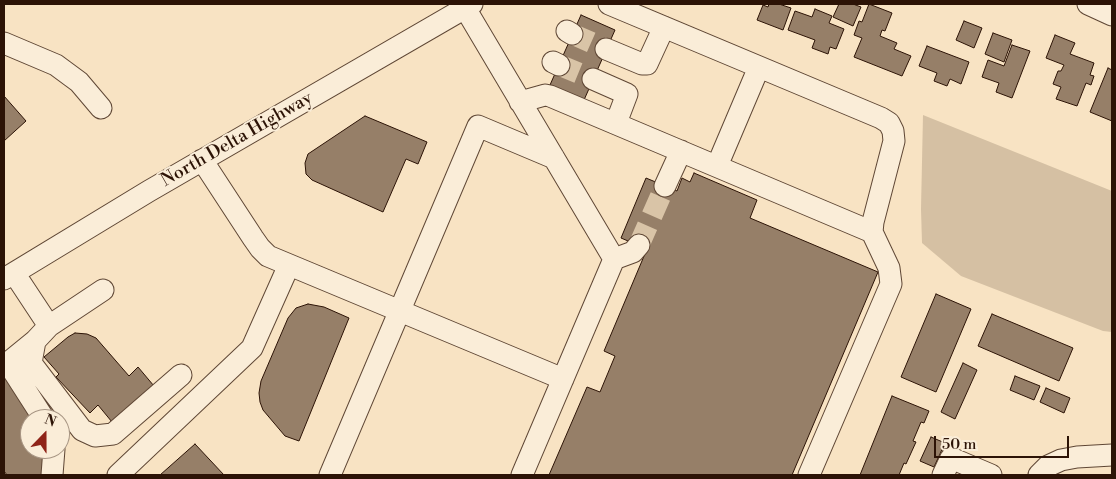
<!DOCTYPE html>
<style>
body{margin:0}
#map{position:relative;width:1116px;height:479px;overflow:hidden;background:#f8e3c3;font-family:"Libre Bodoni",serif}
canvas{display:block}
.frame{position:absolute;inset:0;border:5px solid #2c1306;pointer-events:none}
.north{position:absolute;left:20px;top:409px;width:50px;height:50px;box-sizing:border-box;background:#faedd8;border:1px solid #a89684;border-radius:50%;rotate:22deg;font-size:14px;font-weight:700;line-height:20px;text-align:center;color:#2c1306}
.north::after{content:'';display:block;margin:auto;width:18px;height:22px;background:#8f2418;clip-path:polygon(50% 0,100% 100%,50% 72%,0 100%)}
.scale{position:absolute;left:934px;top:436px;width:135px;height:22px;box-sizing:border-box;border:2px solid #2c1306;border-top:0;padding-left:6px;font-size:15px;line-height:18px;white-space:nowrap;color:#2c1306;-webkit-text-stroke:4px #faedd8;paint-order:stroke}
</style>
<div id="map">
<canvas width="1116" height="479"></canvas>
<div class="frame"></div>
<div class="north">N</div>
<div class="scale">50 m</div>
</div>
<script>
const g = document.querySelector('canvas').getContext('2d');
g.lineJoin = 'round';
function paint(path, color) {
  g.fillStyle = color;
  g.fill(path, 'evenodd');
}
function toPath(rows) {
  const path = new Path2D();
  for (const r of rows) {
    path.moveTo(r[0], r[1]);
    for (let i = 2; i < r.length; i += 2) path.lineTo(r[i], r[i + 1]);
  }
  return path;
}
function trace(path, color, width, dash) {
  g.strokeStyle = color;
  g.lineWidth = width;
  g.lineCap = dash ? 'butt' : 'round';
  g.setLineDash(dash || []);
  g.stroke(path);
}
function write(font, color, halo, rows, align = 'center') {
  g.font = font + ' "Libre Bodoni",serif';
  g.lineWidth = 4;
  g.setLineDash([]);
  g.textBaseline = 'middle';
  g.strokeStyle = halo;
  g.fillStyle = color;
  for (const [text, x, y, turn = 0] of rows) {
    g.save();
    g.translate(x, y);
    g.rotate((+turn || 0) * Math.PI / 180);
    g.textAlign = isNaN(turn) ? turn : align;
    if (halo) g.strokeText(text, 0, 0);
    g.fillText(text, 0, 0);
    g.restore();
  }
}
paint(toPath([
 [923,115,1112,191,1112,332,1103,331,961,276,922,243,921,209]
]), '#d5c0a3');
const building = toPath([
 [769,4,779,4,791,8,783,30,757,20,763,5,768,7,769,4],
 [839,4,853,4,861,7,853,26,833,17,839,4],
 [869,4,892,13,885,31,882,30,880,36,897,43,894,49,911,56,902,76,854,57,862,38,854,35,859,21,862,22,869,4],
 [815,9,832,16,829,23,844,29,836,49,830,47,828,54,812,48,815,40,788,30,795,11,812,17,815,9],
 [581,15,615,30,584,100,550,85,581,15],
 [964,21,982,28,974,48,956,40,964,21],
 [993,33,1012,40,1004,62,985,54,993,33],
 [1055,35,1075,43,1070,54,1094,63,1090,75,1094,76,1091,85,1086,83,1077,106,1056,99,1061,87,1053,84,1058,71,1061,71,1064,65,1046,58,1055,35],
 [1012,45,1030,51,1012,98,996,92,999,83,982,77,988,60,1004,66,1012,45],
 [927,46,969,62,961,84,950,79,947,86,934,81,937,73,919,66,927,46],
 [1108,68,1112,70,1112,121,1090,112,1108,68],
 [4,96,26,121,4,141,4,96],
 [365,116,427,142,418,164,406,159,383,212,312,180,306,174,305,163,308,154,365,116],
 [694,173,757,200,750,218,878,272,792,475,549,475,587,387,600,392,615,356,604,351,647,249,621,238,646,178,677,191,682,178,690,182,694,173],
 [936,294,971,309,936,392,901,377,936,294],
 [308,304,324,307,349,318,299,441,285,436,263,410,260,402,259,393,261,381,288,318,296,308,308,304],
 [992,314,1073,348,1059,381,978,346,992,314],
 [75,333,87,334,96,338,129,376,138,367,154,386,112,422,98,405,90,413,56,377,59,374,44,357,68,337,75,333],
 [963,363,977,370,955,419,941,412,963,363],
 [4,376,34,419,30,419,30,449,45,449,42,475,7,475,4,471,4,376],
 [1015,376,1040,386,1034,400,1010,390,1015,376],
 [1046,388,1070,398,1064,413,1040,402,1046,388],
 [892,396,929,411,924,423,921,422,913,441,916,442,906,464,904,463,899,475,860,475,892,396],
 [931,437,945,443,934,467,920,461,931,437],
 [195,444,224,475,160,475,195,444]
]);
paint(building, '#967f68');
trace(building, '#2c1306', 1);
trace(toPath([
 [572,34,606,49],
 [559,65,593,79],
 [639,245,665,186]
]), '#d9c4a7', 21, [21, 11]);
const minor = toPath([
 [609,4,881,118,889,123,893,131,894,141,873,222,872,232,889,268,891,284,809,475],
 [1088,4,1112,15],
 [465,8,614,259,522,475],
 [567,31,572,34],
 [4,43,56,65,79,82,101,108],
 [606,49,642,64,647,64,664,27],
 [553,62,559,65],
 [593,79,627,94,616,123],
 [520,102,545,95,550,96,872,232],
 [202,160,253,238,260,248,268,256,563,379],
 [717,166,759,67],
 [665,186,681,151],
 [614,259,633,252,639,245],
 [14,273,49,326],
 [4,279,149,191,472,4],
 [35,341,31,363,82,430,95,436,113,434,181,375],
 [44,419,8,363,35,341,49,326,103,290],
 [52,475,54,449],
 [118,475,252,348,289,265],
 [330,475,478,126,554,158],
 [943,475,951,458,991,475],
 [1039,475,1048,466,1061,460,1077,457,1112,455]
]);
trace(minor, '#5f4735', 23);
trace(minor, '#faedd8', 21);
write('18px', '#2c1306', '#faedd8', [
 ["North Delta Highway",237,140,-30]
]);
</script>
